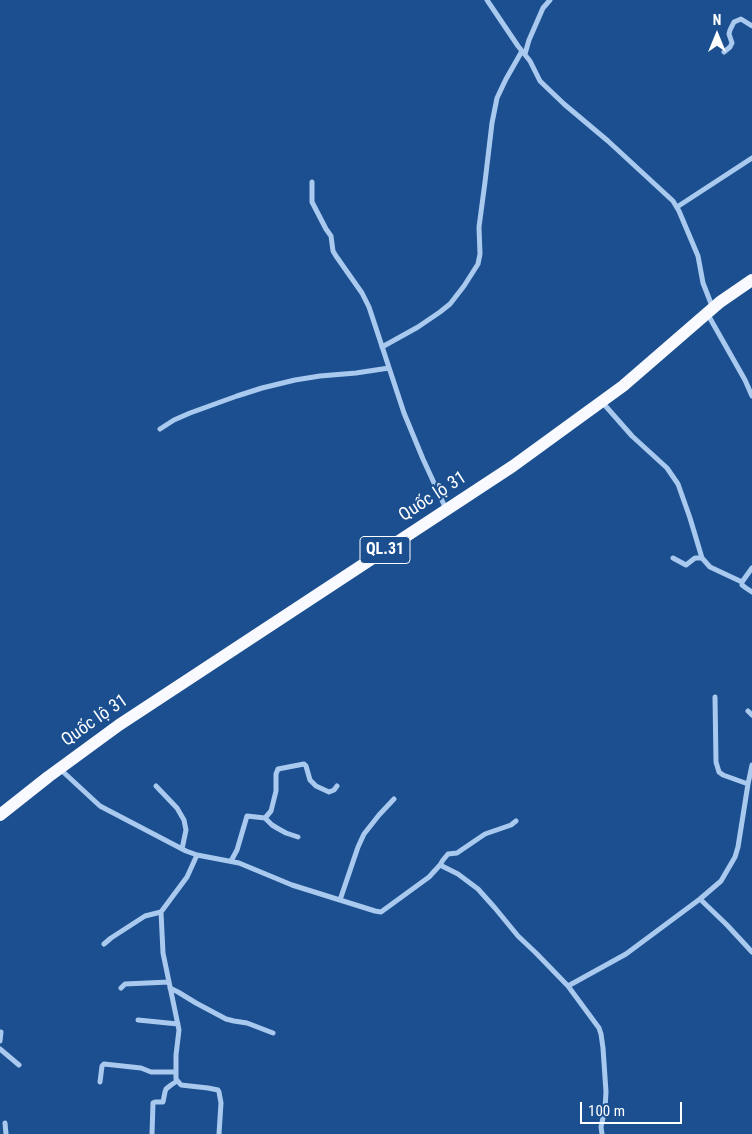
<!DOCTYPE html>
<meta charset="utf-8">
<style>
body{margin:0}
#map{position:relative;width:752px;height:1134px;overflow:hidden;background:#1b4f8f;font-family:"Roboto Condensed",sans-serif}
canvas{display:block}
.north{position:absolute;left:692px;top:10px;width:50px;height:50px;-webkit-text-stroke:4px #1b4f8f;paint-order:stroke;rotate:0deg;font-size:14px;font-weight:700;line-height:20px;text-align:center;color:#fff}
.north::after{content:'';display:block;margin:auto;width:18px;height:22px;background:#fff;clip-path:polygon(50% 0,100% 100%,50% 72%,0 100%)}
.scale{position:absolute;left:580px;top:1102px;width:102px;height:22px;box-sizing:border-box;border:2px solid #fff;border-top:0;padding-left:6px;font-size:15px;line-height:18px;white-space:nowrap;color:#fff;-webkit-text-stroke:4px #1b4f8f;paint-order:stroke}
</style>
<div id="map">
<canvas width="752" height="1134"></canvas>
<div class="north">N</div>
<div class="scale">100 m</div>
</div>
<script>
const g = document.querySelector('canvas').getContext('2d');
g.lineJoin = 'round';
function toPath(rows) {
  const path = new Path2D();
  for (const r of rows) {
    path.moveTo(r[0], r[1]);
    for (let i = 2; i < r.length; i += 2) path.lineTo(r[i], r[i + 1]);
  }
  return path;
}
function trace(path, color, width, dash) {
  g.strokeStyle = color;
  g.lineWidth = width;
  g.lineCap = dash ? 'butt' : 'round';
  g.setLineDash(dash || []);
  g.stroke(path);
}
function write(font, color, halo, rows, align = 'center') {
  g.font = font + ' "Roboto Condensed",sans-serif';
  g.lineWidth = 4.5;
  g.setLineDash([]);
  g.textBaseline = 'middle';
  g.strokeStyle = halo;
  g.fillStyle = color;
  for (const [text, x, y, turn = 0] of rows) {
    g.save();
    g.translate(x, y);
    g.rotate((+turn || 0) * Math.PI / 180);
    g.textAlign = isNaN(turn) ? turn : align;
    if (halo) g.strokeText(text, 0, 0);
    g.fillText(text, 0, 0);
    g.restore();
  }
}
trace(toPath([
 [487,0,518,46,530,61,540,81,564,104,608,141,673,201,679,211,698,256,703,283,712,306],
 [724,52,730,47,732,43,729,34,730,30,734,22,741,19,752,26],
 [525,54,529,40,543,8,550,0],
 [312,182,312,202,326,229,331,236,333,251,336,256,362,293,369,307,404,413,423,459,446,509],
 [677,207,752,158],
 [707,313,745,380,752,396],
 [382,347,418,327,440,312,450,304,464,286,478,264,480,254,479,227,485,182,492,123,497,98,506,79,522,51],
 [602,402,632,436,667,468,678,484,690,518,702,558],
 [160,429,174,420,190,413,237,396,262,388,295,380,320,376,356,373,389,368],
 [673,558,686,565,695,558,702,558,710,567,742,582],
 [752,568,742,582,742,585,746,588,752,592],
 [715,697,716,762,719,772,723,775,748,784],
 [748,711,752,715],
 [60,769,100,806,186,851,197,855,239,863,292,885,375,911,381,912,429,877,440,865,458,874,478,889,495,908,518,936,536,953,568,986,599,1028,601,1034,603,1048,606,1092,605,1109,601,1127,602,1134],
 [156,786,177,808,184,820,186,830,182,849],
 [265,818,271,811,276,791,276,774,278,769,304,764,306,766,310,780,316,786,329,792,334,790,337,786],
 [197,855,187,877,161,912,163,953,179,1030,176,1055,176,1079,181,1085,208,1088,218,1090,219,1092,221,1103,219,1134],
 [231,861,237,850,247,816,265,818,272,825,277,828,286,833,298,837],
 [440,865,443,860,448,854,457,853,485,834,511,825,516,821],
 [700,899,727,925,752,952],
 [340,900,358,847,364,834,379,815,394,799],
 [104,944,111,938,145,916,161,912],
 [568,986,626,954,700,899,721,881,735,857,738,847,748,784,752,765],
 [121,988,125,984,169,982],
 [170,988,178,992,196,1003,226,1019,234,1021,247,1023,273,1033],
 [138,1020,178,1024],
 [0,1041,1,1032],
 [0,1049,19,1065],
 [100,1082,102,1066,104,1064,141,1068,151,1072,175,1072],
 [5,1123,6,1134],
 [152,1134,153,1103,155,1102,163,1102,165,1092,166,1089,171,1085,177,1081]
]), '#a9c9ee', 5);
trace(toPath([
 [0,815,48,777,119,725,513,466,623,386,720,302,752,280]
]), '#f8faff', 12);
for (const [x, y, w] of [
 [385,550,50]
]) {
  const box = new Path2D();
  box.roundRect(x - w / 2, y - 13.5, w, 27, 4);
  g.fillStyle = '#1b4f8f';
  g.fill(box);
  trace(box, '#fff', 1);
}
write('bold 16px', '#fff', null, [
 ["QL.31",385,550]
]);
write('18px', '#fff', '#1b4f8f', [
 ["Quốc lộ 31",433,497,-33],
 ["Quốc lộ 31",95,721,-35]
]);
</script>
